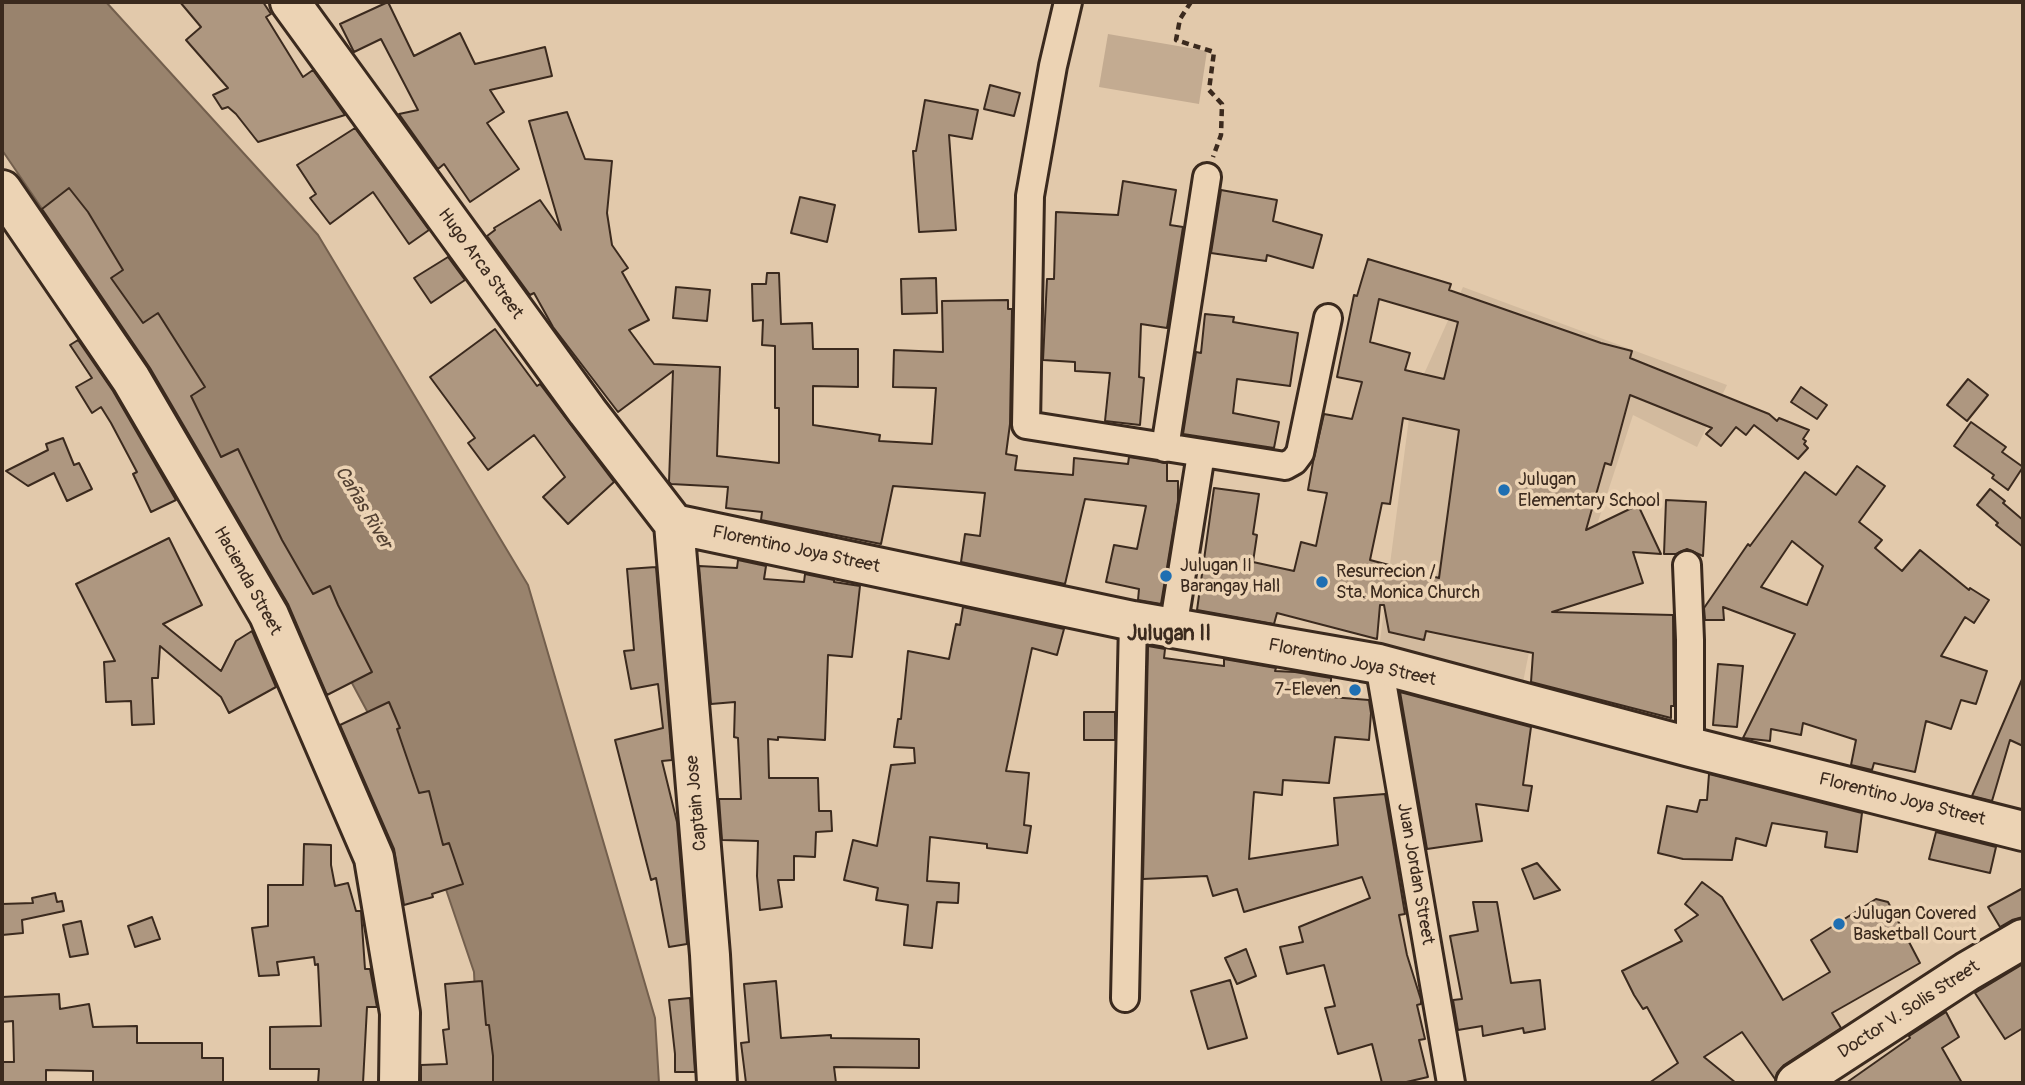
<!DOCTYPE html>
<meta charset="utf-8">
<style>
body{margin:0}
#map{position:relative;width:2025px;height:1085px;overflow:hidden;background:#e2c9ab;font-family:Pangolin,sans-serif}
canvas{display:block}
.frame{position:absolute;inset:0;border:4px solid #3b2a1e;pointer-events:none}
</style>
<div id="map">
<canvas width="2025" height="1085"></canvas>
<div class="frame"></div>
</div>
<script>
const g = document.querySelector('canvas').getContext('2d');
g.lineJoin = 'round';
function paint(path, color) {
  g.fillStyle = color;
  g.fill(path, 'evenodd');
}
function toPath(rows) {
  const path = new Path2D();
  for (const r of rows) {
    path.moveTo(r[0], r[1]);
    for (let i = 2; i < r.length; i += 2) path.lineTo(r[i], r[i + 1]);
  }
  return path;
}
function trace(path, color, width, dash) {
  g.strokeStyle = color;
  g.lineWidth = width;
  g.lineCap = dash ? 'butt' : 'round';
  g.setLineDash(dash || []);
  g.stroke(path);
}
function write(font, color, halo, rows, align = 'center') {
  g.font = font + ' Pangolin,sans-serif';
  g.lineWidth = 7;
  g.setLineDash([]);
  g.textBaseline = 'middle';
  g.strokeStyle = halo;
  g.fillStyle = color;
  for (const [text, x, y, turn = 0] of rows) {
    g.save();
    g.translate(x, y);
    g.rotate((+turn || 0) * Math.PI / 180);
    g.textAlign = isNaN(turn) ? turn : align;
    if (halo) g.strokeText(text, 0, 0);
    g.fillText(text, 0, 0);
    g.restore();
  }
}
paint(toPath([
 [1463,287,1727,385,1697,447,1633,415,1594,534,1553,533,1521,692,1378,656,1411,403]
]), '#d2ba9e');
paint(toPath([
 [1108,34,1207,51,1199,104,1099,87]
]), '#c3ab91');
const water = toPath([
 [2,2,106,2,318,235,528,585,655,1018,659,1083,479,1083,474,972,417,804,303,592,2,150,2,2]
]);
paint(water, '#99836d');
trace(water, '#735f4d', 2);
const building = toPath([
 [180,2,263,2,271,14,266,17,303,77,313,70,345,115,258,142,236,114,228,107,222,109,213,95,228,88,186,40,201,27,180,2],
 [388,2,414,56,460,33,475,64,545,47,552,76,490,90,504,112,487,123,519,169,470,202,444,164,438,169,399,114,418,110,381,39,354,52,340,24,388,2],
 [990,85,1020,93,1014,116,984,109,990,85],
 [925,100,978,110,972,139,949,135,956,230,919,232,913,151,916,151,925,100],
 [567,112,585,159,612,161,607,213,612,245,628,268,622,272,649,320,629,330,654,364,720,367,717,456,779,463,779,408,775,408,775,346,762,345,763,320,753,321,752,284,766,284,767,273,779,273,781,324,812,323,813,349,858,349,858,387,813,386,813,425,880,435,879,441,932,444,936,388,893,387,894,350,943,352,942,301,1008,300,1008,309,1012,309,1010,424,1006,454,1017,456,1015,470,1073,475,1074,458,1128,464,1129,457,1167,463,1167,481,1178,481,1178,501,1161,604,1138,600,1139,589,1106,582,1114,545,1137,549,1146,506,1085,499,1065,584,961,562,965,534,980,536,985,493,893,486,881,544,761,520,762,512,726,508,728,487,671,484,669,482,673,371,618,412,553,327,534,293,530,295,487,236,495,230,494,228,540,200,561,230,529,121,567,112],
 [355,128,429,230,409,244,373,192,330,224,310,198,316,194,297,165,355,128],
 [1123,181,1176,190,1170,225,1183,227,1167,328,1141,324,1139,377,1144,378,1140,425,1105,421,1110,373,1075,371,1075,362,1043,360,1047,279,1054,279,1056,212,1118,215,1123,181],
 [69,188,88,212,123,270,111,278,143,323,158,313,205,387,191,396,221,457,238,449,282,540,313,594,330,586,338,605,372,672,327,695,288,604,150,368,42,209,69,188],
 [1221,190,1277,200,1273,221,1322,235,1313,268,1267,255,1266,261,1211,253,1221,190],
 [800,197,835,205,827,242,791,233,800,197],
 [448,257,465,280,431,303,414,278,448,257],
 [1368,259,1451,284,1449,290,1601,343,1632,351,1630,358,1769,414,1777,421,1779,418,1809,430,1803,439,1806,441,1804,444,1808,448,1798,459,1754,425,1746,435,1736,427,1721,446,1706,434,1712,428,1630,395,1611,465,1605,463,1586,530,1638,505,1661,554,1633,552,1643,583,1552,612,1673,615,1674,706,1671,706,1671,718,1531,682,1533,653,1426,631,1424,640,1389,632,1384,605,1380,605,1377,639,1277,613,1274,624,1197,610,1214,488,1259,494,1253,534,1257,535,1253,562,1294,571,1301,542,1316,546,1327,493,1308,490,1313,462,1324,414,1352,419,1362,382,1337,377,1354,295,1357,296,1368,259],
 [1379,299,1458,322,1444,379,1405,370,1410,353,1370,342,1379,299],
 [1403,418,1459,430,1439,578,1370,560,1382,503,1390,504,1403,418],
 [936,278,937,313,902,314,901,279,936,278],
 [676,287,710,290,707,321,673,318,676,287],
 [1205,314,1234,317,1233,322,1298,333,1290,386,1237,379,1233,413,1279,422,1274,448,1183,434,1196,352,1201,353,1205,314],
 [495,329,537,386,540,384,614,482,568,524,543,497,565,477,534,435,488,470,468,443,475,438,430,377,495,329],
 [78,340,113,391,176,500,151,512,133,474,137,472,111,423,101,407,92,413,76,387,92,378,70,345,78,340],
 [1968,379,1988,395,1967,421,1947,405,1968,379],
 [1801,387,1827,405,1817,419,1791,402,1801,387],
 [1971,422,2006,447,2002,452,2023,467,2008,490,1992,478,1994,475,1954,446,1971,422],
 [63,438,74,465,79,463,92,489,67,501,54,473,28,486,6,471,48,450,46,444,63,438],
 [1857,466,1885,486,1859,522,1882,540,1875,548,1902,571,1920,550,1969,590,1970,588,1989,600,1974,623,1965,617,1941,656,1987,671,1976,704,1961,700,1951,729,1926,721,1915,772,1874,763,1872,770,1851,765,1856,740,1803,723,1801,735,1771,729,1770,741,1743,738,1795,634,1723,607,1724,620,1705,620,1704,608,1748,544,1750,546,1805,472,1836,495,1857,466],
 [1792,541,1823,566,1807,605,1761,587,1792,541],
 [1990,489,2005,501,2003,503,2023,520,2023,547,1996,525,1998,523,1977,505,1990,489],
 [1666,500,1706,502,1703,556,1687,549,1676,554,1664,554,1666,500],
 [169,538,202,605,163,624,221,671,236,641,252,631,276,687,229,713,221,697,160,646,158,678,152,678,154,724,132,725,131,701,106,702,104,662,115,661,76,584,169,538],
 [738,560,766,566,764,579,804,582,805,574,834,580,834,582,860,586,852,657,828,655,825,740,778,737,778,740,768,739,769,778,818,778,819,811,831,811,832,831,816,832,815,857,794,856,794,880,778,880,782,907,760,910,757,876,758,841,722,840,719,799,741,799,738,738,734,737,735,702,711,704,699,566,737,568,738,560],
 [656,567,672,760,662,761,677,822,687,944,669,947,656,878,651,880,615,740,663,728,658,684,631,689,624,651,634,650,627,569,656,567],
 [963,607,1064,629,1057,655,1032,648,1006,771,1029,773,1024,825,1031,826,1027,853,987,848,987,844,930,837,927,881,959,883,958,903,937,902,932,948,904,945,908,905,876,900,878,888,844,880,853,840,877,846,891,765,915,763,914,748,894,747,898,719,901,719,908,651,949,659,956,624,960,625,963,607],
 [1148,646,1165,649,1164,658,1224,666,1224,659,1276,668,1275,671,1295,672,1331,678,1331,697,1369,700,1371,713,1369,740,1335,737,1329,783,1283,780,1282,795,1254,792,1249,859,1338,845,1334,798,1385,794,1405,914,1399,915,1407,955,1421,1000,1421,1004,1417,1005,1425,1039,1419,1040,1428,1077,1402,1083,1382,1083,1372,1044,1338,1054,1325,1008,1335,1006,1324,965,1287,974,1280,947,1303,942,1299,927,1370,898,1362,877,1244,912,1237,889,1213,896,1207,876,1143,879,1148,646],
 [1718,664,1743,666,1737,727,1713,725,1718,664],
 [2023,677,2023,746,2010,740,1992,801,1972,796,2023,677],
 [1400,692,1531,727,1523,785,1532,786,1528,811,1476,804,1482,841,1427,849,1400,692],
 [389,702,400,728,397,729,419,793,429,791,443,845,449,843,463,884,432,894,433,897,404,905,394,849,340,725,389,702],
 [1084,712,1115,712,1115,740,1084,740,1084,712],
 [1709,774,1862,813,1857,852,1825,847,1827,832,1772,823,1766,846,1736,838,1732,860,1683,859,1658,853,1667,806,1697,812,1700,800,1707,800,1709,774],
 [1936,832,1996,847,1990,873,1929,859,1936,832],
 [304,844,331,845,331,865,335,886,348,883,356,911,361,911,365,969,370,969,377,1007,367,1007,363,1083,318,1083,319,1069,270,1069,270,1027,321,1026,318,964,315,965,314,957,277,962,279,975,259,976,252,928,268,926,268,885,303,885,304,844],
 [1537,863,1560,890,1534,899,1522,869,1537,863],
 [1702,882,1722,897,1783,1000,1830,972,1811,940,1876,899,1888,902,1920,963,1832,1013,1841,1028,1784,1065,1777,1073,1775,1079,1742,1032,1704,1057,1736,1083,1649,1083,1678,1063,1647,1007,1643,1009,1634,995,1622,971,1682,941,1675,930,1698,915,1685,904,1702,882],
 [2023,888,2023,917,2012,920,2000,927,1988,907,2023,888],
 [55,893,57,902,62,901,64,911,22,920,23,933,2,935,2,904,33,903,32,898,55,893],
 [1473,902,1497,902,1511,983,1540,980,1545,1029,1524,1033,1523,1028,1483,1036,1482,1026,1458,1030,1453,1000,1462,999,1450,936,1478,931,1473,902],
 [152,917,160,939,135,947,128,926,152,917],
 [81,921,88,954,70,957,63,925,81,921],
 [1246,949,1256,976,1237,984,1225,958,1246,949],
 [2023,964,2023,1028,2005,1039,1975,993,2023,964],
 [1230,980,1247,1038,1208,1049,1191,991,1230,980],
 [482,981,486,1025,489,1025,493,1056,493,1083,421,1083,421,1065,447,1064,443,1030,449,1029,445,984,482,981],
 [776,981,781,1038,831,1035,831,1038,919,1039,919,1068,834,1067,836,1083,746,1083,741,1043,749,1042,744,984,776,981],
 [59,994,60,1009,89,1004,93,1027,137,1026,137,1043,202,1043,202,1058,223,1058,223,1083,93,1083,93,1071,46,1070,46,1083,2,1083,2,1062,14,1062,13,1021,2,1022,2,997,59,994],
 [690,998,695,1072,675,1072,675,1054,669,1000,690,998],
 [1946,1012,1959,1037,1942,1048,1962,1083,1846,1083,1910,1038,1909,1036,1946,1012]
]);
paint(building, '#ae9780');
trace(building, '#3b2a1e', 2);
const street = toPath([
 [1068,2,1053,66,1030,196,1026,425,1285,466,1294,461,1300,453,1328,318],
 [1165,448,1207,177],
 [1687,565,1690,640,1690,747],
 [1173,629,1201,454],
 [1379,664,1451,1083],
 [1125,998,1133,621]
]);
const secondary = toPath([
 [290,2,587,411,674,524],
 [2,190,131,379,269,615,374,858,400,1013,399,1083],
 [674,524,1133,621,1379,664,1690,747,2023,831],
 [674,524,710,955,717,1083],
 [1796,1083,1968,971,2023,939]
]);
trace(street, '#3b2a1e', 32);
trace(secondary, '#3b2a1e', 44);
trace(toPath([
 [1191,2,1180,19,1176,40,1214,52,1209,90,1222,104,1221,135,1213,157]
]), '#3b2a1e', 4.5, [7, 5]);
trace(street, '#ecd3b4', 26);
trace(secondary, '#ecd3b4', 38);
for (const [x, y, r, color] of [
 [1504,490,7,"#1f6fb2"],
 [1166,576,7,"#1f6fb2"],
 [1322,582,7,"#1f6fb2"],
 [1355,690,7,"#1f6fb2"],
 [1839,924,7,"#1f6fb2"]
]) {
  const dot = new Path2D();
  dot.arc(x, y, r, 0, 2 * Math.PI);
  g.fillStyle = color;
  g.fill(dot);
  trace(dot, '#ecd3b4', 2.5);
}
write('18px', '#3b2a1e', '#ecd3b4', [
 ["Hugo Arca Street",480,264,54],
 ["Florentino Joya Street",796,550,12],
 ["Hacienda Street",247,581,61],
 ["Florentino Joya Street",1352,663,12],
 ["Florentino Joya Street",1902,800,14],
 ["Captain Jose",697,803,-95],
 ["Juan Jordan Street",1415,874,80],
 ["Doctor V. Solis Street",1909,1010,-33]
]);
write('18px', '#3b2a1e', '#ecd3b4', [
 ["Julugan",1518,480],
 ["Elementary School",1518,501],
 ["Julugan II",1180,566],
 ["Barangay Hall",1180,587],
 ["Resurrecion /",1336,572],
 ["Sta. Monica Church",1336,593],
 ["7-Eleven",1341,690,"right"],
 ["Julugan Covered",1853,914],
 ["Basketball Court",1853,935]
], 'left');
write('italic 19px', '#524032', '#ecd3b4', [
 ["Cañas River",363,508,59]
]);
write('bold 21px', '#3b2a1e', '#ecd3b4', [
 ["Julugan II",1169,635]
]);
</script>
